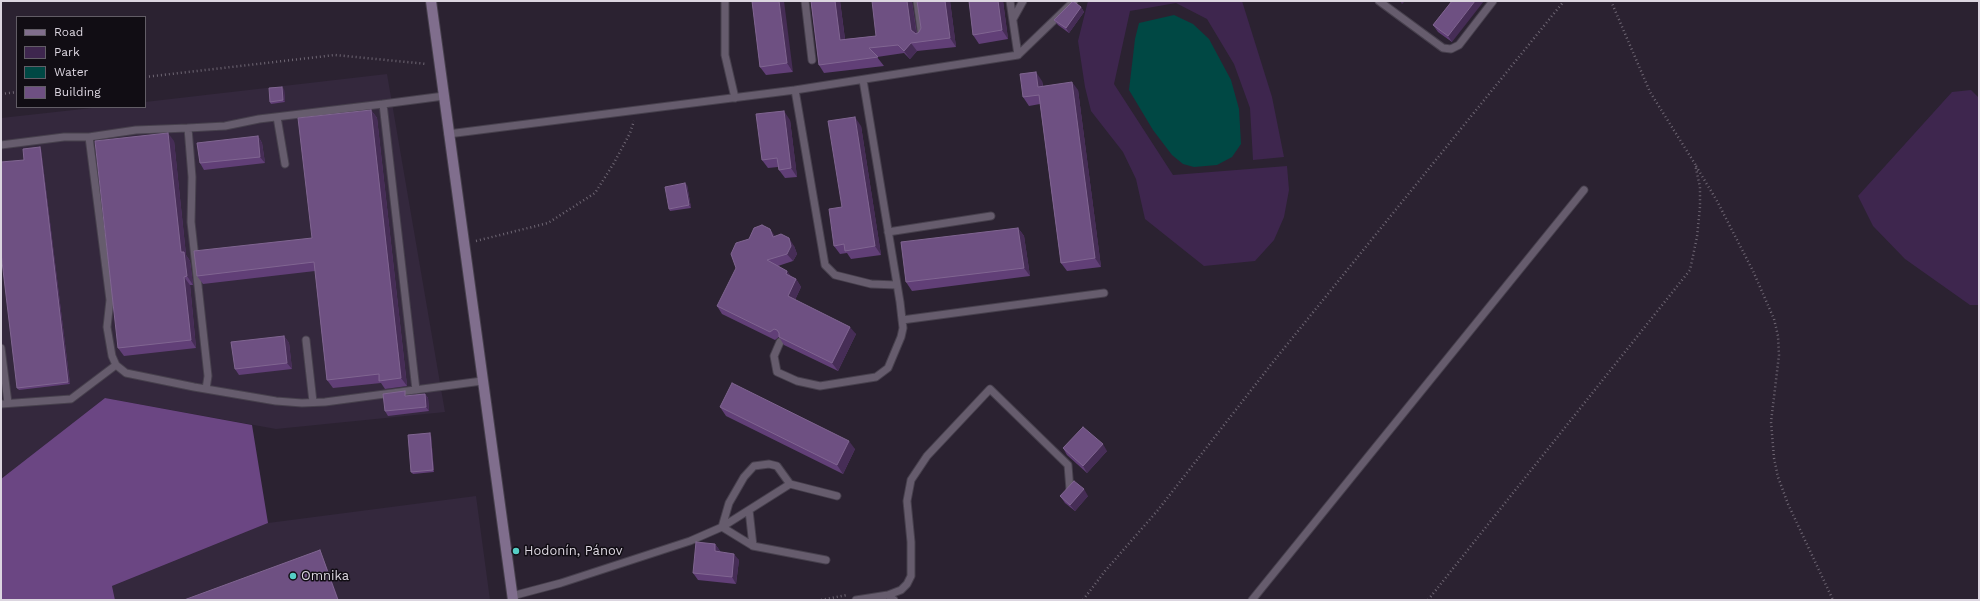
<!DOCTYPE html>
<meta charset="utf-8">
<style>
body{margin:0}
#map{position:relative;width:1980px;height:601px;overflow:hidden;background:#2b2231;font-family:"Work Sans",sans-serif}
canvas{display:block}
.frame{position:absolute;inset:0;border:2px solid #dcd6e0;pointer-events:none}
.legend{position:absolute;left:16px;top:16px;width:130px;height:92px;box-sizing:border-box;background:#110d14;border:1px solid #625d66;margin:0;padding:5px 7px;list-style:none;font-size:12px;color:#dcd6e0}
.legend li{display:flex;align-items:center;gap:8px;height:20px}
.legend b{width:20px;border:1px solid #625d66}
</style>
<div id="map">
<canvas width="1980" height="601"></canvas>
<div class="frame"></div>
<ul class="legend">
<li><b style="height:5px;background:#806e8d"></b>Road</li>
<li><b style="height:11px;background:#3e264e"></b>Park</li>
<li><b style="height:11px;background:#004844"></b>Water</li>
<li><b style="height:11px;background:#6e5082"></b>Building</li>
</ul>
</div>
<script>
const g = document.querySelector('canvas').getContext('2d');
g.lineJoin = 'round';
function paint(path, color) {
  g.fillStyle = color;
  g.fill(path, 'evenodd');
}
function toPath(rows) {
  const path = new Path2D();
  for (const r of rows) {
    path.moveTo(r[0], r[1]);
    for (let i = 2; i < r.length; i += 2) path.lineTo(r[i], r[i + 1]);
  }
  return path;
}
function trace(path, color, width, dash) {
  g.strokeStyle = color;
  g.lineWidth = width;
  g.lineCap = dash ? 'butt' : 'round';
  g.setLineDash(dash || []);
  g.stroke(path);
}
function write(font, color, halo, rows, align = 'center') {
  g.font = font + ' "Work Sans",sans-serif';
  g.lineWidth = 3;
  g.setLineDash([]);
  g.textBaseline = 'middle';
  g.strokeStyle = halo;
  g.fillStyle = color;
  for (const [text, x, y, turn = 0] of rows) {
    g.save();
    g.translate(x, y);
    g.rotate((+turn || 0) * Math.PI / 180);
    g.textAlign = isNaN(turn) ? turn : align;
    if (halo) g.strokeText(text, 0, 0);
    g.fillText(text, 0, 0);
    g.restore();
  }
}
paint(toPath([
 [387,74,445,412,276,429,105,398,1,479,1,118,101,107,145,107,145,102],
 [476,496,490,600,115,600,112,586,268,523]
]), '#34283d');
paint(toPath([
 [1088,1,1242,1,1272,97,1284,157,1253,160,1250,108,1234,64,1207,19,1176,3,1130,11,1114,84,1173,175,1287,166,1289,190,1284,217,1274,240,1255,261,1204,266,1145,219,1136,179,1123,152,1091,111,1085,87,1078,41],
 [1971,90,1979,98,1979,305,1970,305,1905,259,1873,226,1858,196,1952,92]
]), '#3e264e');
paint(toPath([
 [105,398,252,425,268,523,112,586,115,600,1,600,1,479]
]), '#6b4683');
paint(toPath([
 [1174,15,1193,24,1209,39,1231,80,1239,109,1241,144,1232,157,1217,165,1194,167,1183,164,1172,155,1153,130,1129,90,1135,39,1139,23]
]), '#004844');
const lane = toPath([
 [725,1,725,55,735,98],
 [805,1,812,60],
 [917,1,922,37],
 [1010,1,1018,55],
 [1379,1,1443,48,1451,49,1459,45,1493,1],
 [1013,19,1023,1],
 [795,90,825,265,835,275,871,284,897,285],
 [383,104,444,96],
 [277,117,285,164],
 [188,128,225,126,259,119,383,104,416,390],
 [448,134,795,90,1018,55,1074,1],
 [1,145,64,137,89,137],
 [888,232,991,216],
 [902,320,1104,293],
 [306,340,313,402],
 [780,342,774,356,777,372,797,381,820,386,876,377,888,368,901,337,903,328,900,302,863,80],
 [1,348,8,403],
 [206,389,208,376,191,222,192,177,188,128,136,130,89,137,110,300,107,327,112,356,116,365,126,373,194,387,276,401,302,403,325,402,482,381],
 [1,404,71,399,116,365],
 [749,510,753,546,826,560],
 [753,546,722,527,729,503,744,477,754,466,769,464,777,466,790,484],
 [888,595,901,590,907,584,911,576,911,542,907,501,911,480,927,456,990,389,1068,465,1070,490],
 [512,596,561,583,690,541,722,527,790,484,837,496],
 [856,600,888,595,894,600],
 [1252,600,1584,190]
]);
const secondary = toPath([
 [431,1,513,600]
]);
trace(lane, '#47404d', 9);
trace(secondary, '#47404d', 12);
trace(toPath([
 [145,77,335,55,427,64],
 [1,94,17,92],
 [1696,166,1717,201,1753,271,1774,319,1778,336,1779,355,1771,422,1774,458,1778,477,1788,504,1833,600],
 [476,241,548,223,595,193,614,163,630,133,634,121],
 [821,600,847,595],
 [1083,600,1105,571,1158,510,1273,362,1564,1],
 [1428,600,1690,270,1697,237,1700,207,1700,187,1695,164,1650,92,1611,1]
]), '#6f6774', 2.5, [1, 3]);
trace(lane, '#665c6d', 7);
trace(secondary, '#806e8d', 10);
paint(toPath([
 [752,1,793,72,766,75,760,67],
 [811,1,840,1,845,39,876,36,912,2,917,34,919,32,921,28,917,1,950,1,956,47,917,51,910,59,904,53,877,57,884,66,824,73,819,65],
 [969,1,1003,1,1008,39,979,44,973,35],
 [1452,1,1452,42,1438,32,1433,25],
 [1081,7,1084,12,1069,33,1058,25,1054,20],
 [1042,81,1043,86,1078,90,1101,267,1067,271,1061,263,1040,104,1029,106,1023,97],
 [284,89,285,102,271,104,270,102],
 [371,110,377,118,407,386,385,389,381,383,333,388,327,380,315,271,203,284,197,276,312,238],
 [790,120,797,177,785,178,779,170,778,167,768,168,762,160],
 [861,126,881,255,851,259,847,253,840,254,834,246,842,207],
 [258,136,262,143,265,163,204,170,200,163],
 [174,141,186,255,190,261,193,285,190,285,196,348,124,356,118,348],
 [41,149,70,384,19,390,17,388,24,160],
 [687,185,691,208,670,211,669,209],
 [1018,228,1024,236,1030,276,912,291,906,282],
 [775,236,794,246,797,254,793,261,778,266,787,271,791,277,796,279,801,287,795,300,856,334,838,371,784,345,779,337,775,340,722,314,717,306],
 [284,336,289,343,292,369,239,375,235,369],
 [425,394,428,398,429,411,388,416,385,411,408,396],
 [720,407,855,449,843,474,726,416],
 [431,435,434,472,413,474,411,472],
 [1063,448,1107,451,1087,473,1067,455],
 [1060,496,1088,496,1075,511,1065,503],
 [715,544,720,551,720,552,739,560,736,584,698,580,693,573]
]), '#613f77');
paint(toPath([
 [779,1,784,1,793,72,787,63],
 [835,1,840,1,846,48,840,40],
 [907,1,913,1,912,2,917,38,911,30],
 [945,1,950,1,956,47,950,38],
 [998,1,1003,1,1008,39,1002,30],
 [1400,1,1405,1,1402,4],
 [1475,1,1484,1,1452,42,1448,36],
 [1081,7,1084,12,1069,33,1066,28],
 [911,43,917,51,910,59,904,51],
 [1036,72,1042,81,1044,95,1038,87],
 [1072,82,1078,90,1101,267,1095,258],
 [282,87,284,89,285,102,283,100],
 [371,110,377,118,407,386,401,378],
 [784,111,790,120,797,177,791,168],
 [855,117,861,126,881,255,875,246],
 [168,133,174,141,186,255,190,261,193,285,187,276,181,252],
 [258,136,262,143,265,163,260,157],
 [40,147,41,149,70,384,68,382],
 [685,183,687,185,691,208,689,205],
 [1018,228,1024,236,1030,276,1024,268],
 [770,229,775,236,773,237],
 [789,238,794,246,797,254,793,261,787,254],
 [787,271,793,279,786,274],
 [184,277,190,285,196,348,191,340],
 [796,279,801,287,793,304,788,296],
 [850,327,856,334,838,371,832,363],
 [284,336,289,343,292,369,287,363],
 [425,394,428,398,429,411,426,407],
 [430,433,431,435,434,472,433,470],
 [849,441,855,449,843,474,837,465],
 [1103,444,1107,451,1087,473,1083,466],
 [1084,489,1088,496,1075,511,1070,505],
 [715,544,720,551,719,558,715,551],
 [320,550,321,552,339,600,338,600],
 [734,554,739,560,736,584,732,577]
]), '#462d56');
const building = toPath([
 [752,1,779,1,787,63,760,67,752,1],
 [811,1,835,1,840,40,876,36,872,1,907,1,911,30,916,34,919,32,921,28,917,1,945,1,950,38,911,43,904,51,898,45,869,48,878,57,819,65,811,1],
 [969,1,998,1,1002,30,973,35,969,1],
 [1073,1,1081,7,1066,28,1054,20,1073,1],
 [1452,1,1475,1,1448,36,1433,25,1452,1],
 [1036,72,1038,87,1072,82,1095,258,1061,263,1039,95,1023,97,1020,74,1036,72],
 [282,87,283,100,270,102,269,88,282,87],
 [371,110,401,378,379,381,379,374,327,380,314,262,197,276,194,251,312,238,298,118,371,110],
 [784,111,791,168,779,170,777,158,762,160,756,114,784,111],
 [855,117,875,246,845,251,844,244,834,246,829,209,842,207,828,121,855,117],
 [168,133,181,252,184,252,187,276,184,277,191,340,118,348,95,141,168,133],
 [258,136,260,157,200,163,197,143,258,136],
 [40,147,68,382,17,388,1,253,1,162,24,160,23,149,40,147],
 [685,183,689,205,669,209,665,187,685,183],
 [762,225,770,229,773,237,781,234,789,238,791,246,787,254,767,260,787,271,786,274,796,279,788,296,850,327,832,363,779,337,779,333,777,330,774,329,770,332,717,306,736,268,731,254,736,243,749,239,754,228,762,225],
 [1018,228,1024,268,906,282,901,242,1018,228],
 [284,336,287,363,235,369,231,342,284,336],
 [732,383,849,441,837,465,720,407,732,383],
 [405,391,405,396,425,394,426,407,385,411,383,394,405,391],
 [1083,427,1103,444,1083,466,1063,448,1083,427],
 [430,433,433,470,411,472,408,435,430,433],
 [1074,481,1084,489,1070,505,1060,496,1074,481],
 [696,542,715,544,715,551,734,554,732,577,693,573,696,542],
 [320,550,338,600,184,600,320,550]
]);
paint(building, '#6e5082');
trace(building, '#806591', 1);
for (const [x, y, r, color] of [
 [516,551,4,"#55cec5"],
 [293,576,4,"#55cec5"]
]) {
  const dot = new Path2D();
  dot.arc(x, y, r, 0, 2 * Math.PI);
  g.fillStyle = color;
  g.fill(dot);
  trace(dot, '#110d14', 1.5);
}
write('13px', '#dcd6e0', '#110d14', [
 ["Hodonín, Pánov",524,551],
 ["Omnika",301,576]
], 'left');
</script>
